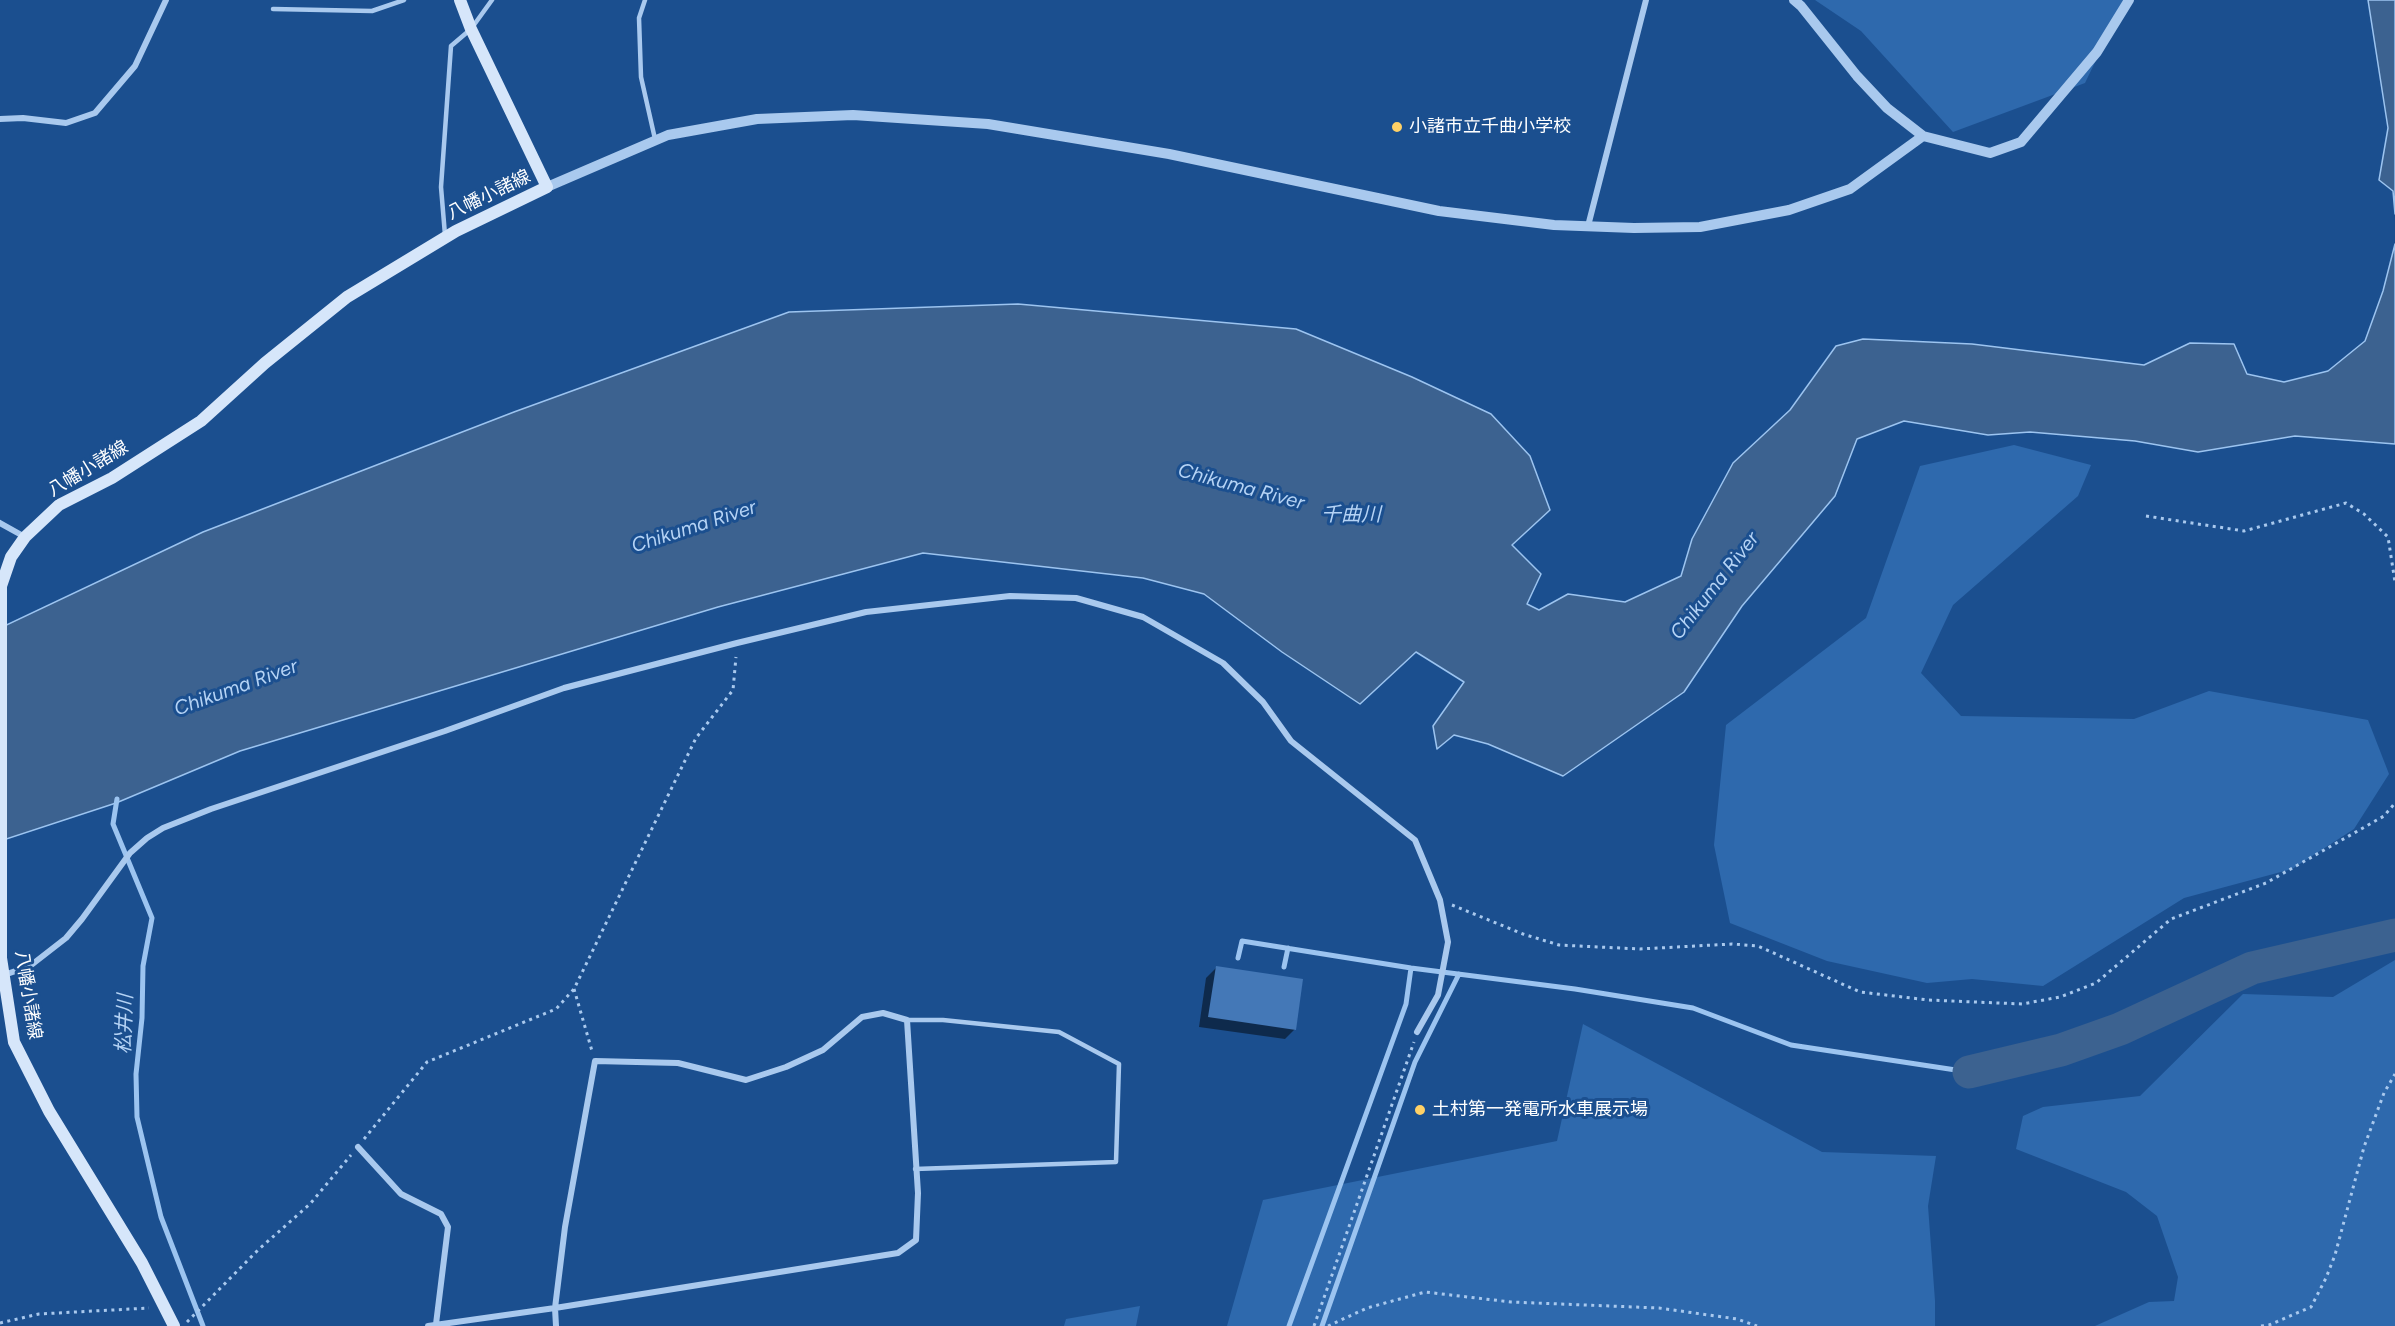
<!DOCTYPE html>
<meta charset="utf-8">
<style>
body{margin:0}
canvas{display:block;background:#1b4f8f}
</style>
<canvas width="2395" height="1326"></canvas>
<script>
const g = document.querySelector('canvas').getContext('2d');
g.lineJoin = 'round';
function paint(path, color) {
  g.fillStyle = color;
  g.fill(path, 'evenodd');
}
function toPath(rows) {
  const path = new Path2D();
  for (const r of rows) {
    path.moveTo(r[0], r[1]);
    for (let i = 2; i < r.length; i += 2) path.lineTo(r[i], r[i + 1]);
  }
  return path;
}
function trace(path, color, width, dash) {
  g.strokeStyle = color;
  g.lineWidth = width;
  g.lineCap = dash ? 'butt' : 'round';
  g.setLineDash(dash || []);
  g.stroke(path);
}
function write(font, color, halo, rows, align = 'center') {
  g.font = font + ' Figtree,"Noto Sans JP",sans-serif';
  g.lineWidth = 6;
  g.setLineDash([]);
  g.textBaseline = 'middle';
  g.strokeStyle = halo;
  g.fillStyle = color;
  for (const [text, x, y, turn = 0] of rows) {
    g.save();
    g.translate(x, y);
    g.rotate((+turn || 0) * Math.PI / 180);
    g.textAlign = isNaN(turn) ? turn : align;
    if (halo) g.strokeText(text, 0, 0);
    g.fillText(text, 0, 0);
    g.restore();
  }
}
paint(toPath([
 [1815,0,2125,0,2085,83,1953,132,1861,31],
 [2014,445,2091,465,2078,496,1953,605,1921,673,1961,716,2134,719,2209,691,2368,720,2389,774,2354,829,2292,869,2184,898,2043,986,1972,979,1927,983,1827,961,1730,923,1714,845,1726,725,1866,618,1920,466],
 [2395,960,2395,1326,2095,1326,2149,1302,2174,1301,2178,1277,2157,1216,2126,1192,2016,1149,2023,1116,2043,1107,2140,1096,2243,994,2333,997],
 [1583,1024,1822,1152,1936,1156,1928,1206,1935,1301,1935,1326,1227,1326,1263,1200,1557,1141],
 [1140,1306,1136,1326,1064,1326,1066,1319]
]), '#2e69ad');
const water = toPath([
 [2368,0,2395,0,2395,214,2393,191,2379,180,2388,128,2368,0],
 [2395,244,2395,444,2295,436,2198,452,2135,441,2030,432,1988,435,1904,421,1857,439,1835,496,1742,606,1684,692,1563,776,1488,744,1454,735,1437,749,1433,726,1464,682,1416,652,1360,704,1282,652,1204,594,1143,578,923,553,718,607,240,751,116,803,0,841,0,628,203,532,514,412,789,312,1018,304,1296,329,1412,377,1491,414,1530,456,1550,510,1512,545,1541,574,1527,604,1539,610,1568,594,1625,602,1681,576,1692,539,1733,463,1790,410,1836,346,1863,339,1972,344,2144,365,2190,343,2234,344,2247,374,2284,382,2328,371,2365,341,2383,291,2395,244]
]);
paint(water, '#3c6290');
trace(water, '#9cc4f0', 1.5);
paint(toPath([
 [1216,968,1295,1029,1285,1039,1199,1027,1206,978]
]), '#0007');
trace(toPath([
 [117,799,113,824,152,918,143,966,142,1018,136,1074,137,1117,161,1217,203,1326],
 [1238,958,1242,941,1411,968,1575,989,1693,1008,1791,1045,1969,1072],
 [1284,967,1288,948],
 [1289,1326,1406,1004,1411,968],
 [1322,1326,1415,1062,1459,974]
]), '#9cc4f0', 5);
trace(toPath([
 [1969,1072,2061,1050,2120,1029,2252,968,2395,935]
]), '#3c6290', 33);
paint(toPath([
 [1216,966,1303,979,1296,1030,1208,1017]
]), '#4478b7');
trace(toPath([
 [2146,516,2244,531,2346,503,2364,514,2388,537,2395,582],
 [1452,905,1523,934,1559,945,1640,949,1732,944,1758,946,1860,992,1928,1000,2022,1004,2060,997,2096,983,2171,919,2266,883,2384,816,2395,803],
 [574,989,592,1051],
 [364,1139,427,1062,556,1009,574,989,696,738,733,690,736,657],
 [187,1322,258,1250,310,1204,351,1155],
 [0,1323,39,1314,149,1308],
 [1314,1326,1414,1042],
 [1328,1326,1367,1308,1425,1292,1511,1302,1659,1308,1737,1319,1757,1326],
 [2261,1326,2269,1325,2311,1307,2326,1278,2335,1255,2364,1147,2384,1093,2395,1074]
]), '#a9c9ee', 3, [3, 4.5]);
trace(toPath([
 [645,0,639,18,641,77,655,139],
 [273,9,372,11,404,0],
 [445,235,441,187,451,46,471,29,492,0],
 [907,1020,943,1020,1059,1032,1119,1064,1116,1162,915,1169]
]), '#a9c9ee', 4.5);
trace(toPath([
 [0,119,23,118,66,123,95,113,135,66,166,0],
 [1588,226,1646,0],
 [0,523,25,537],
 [4,975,30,966,66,938,82,919,130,853,147,838,163,828,211,809,445,731,564,688,737,643,866,612,1010,596,1076,598,1143,617,1223,663,1263,702,1291,741,1415,840,1440,900,1448,942,1438,995,1417,1032],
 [358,1147,401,1194,441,1214,448,1227,436,1324],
 [428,1326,555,1308,898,1253,916,1240,918,1193,907,1020,883,1013,862,1017,823,1050,786,1067,746,1080,678,1063,595,1061,565,1227,555,1308,556,1326]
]), '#a9c9ee', 6);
trace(toPath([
 [1794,0,1801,6,1857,76,1887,108,1923,136,1990,153,2021,142,2097,52,2129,0],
 [547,187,668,135,757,119,853,115,988,124,1169,154,1439,211,1554,225,1634,228,1700,227,1789,210,1850,189,1923,136]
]), '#a9c9ee', 10);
trace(toPath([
 [174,1326,142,1263,49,1111,14,1042,1,958,1,586,11,557,25,537,59,505,112,478,201,421,265,363,347,297,456,231,547,187,471,29,460,0]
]), '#d6e6fa', 12);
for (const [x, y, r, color] of [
 [1397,127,6,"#ffd166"],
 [1420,1110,6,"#ffd166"]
]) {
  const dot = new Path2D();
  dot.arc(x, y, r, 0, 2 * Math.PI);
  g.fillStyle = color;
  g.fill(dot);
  trace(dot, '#1b4f8f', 2);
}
write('18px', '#fff', '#1b4f8f', [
 ["小諸市立千曲小学校",1409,127],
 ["土村第一発電所水車展示場",1432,1110]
], 'left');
write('18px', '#fff', '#1b4f8f', [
 ["八幡小諸線",489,195,-26],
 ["八幡小諸線",88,469,-31],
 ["八幡小諸線",28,995,81]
]);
write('italic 20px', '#b5d3f5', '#1b4f8f', [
 ["Chikuma River",1241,487,15],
 ["千曲川",1351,515],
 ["Chikuma River",694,527,-18],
 ["Chikuma River",1715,586,-52],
 ["Chikuma River",236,688,-20],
 ["松井川",125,1024,-88]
]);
</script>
